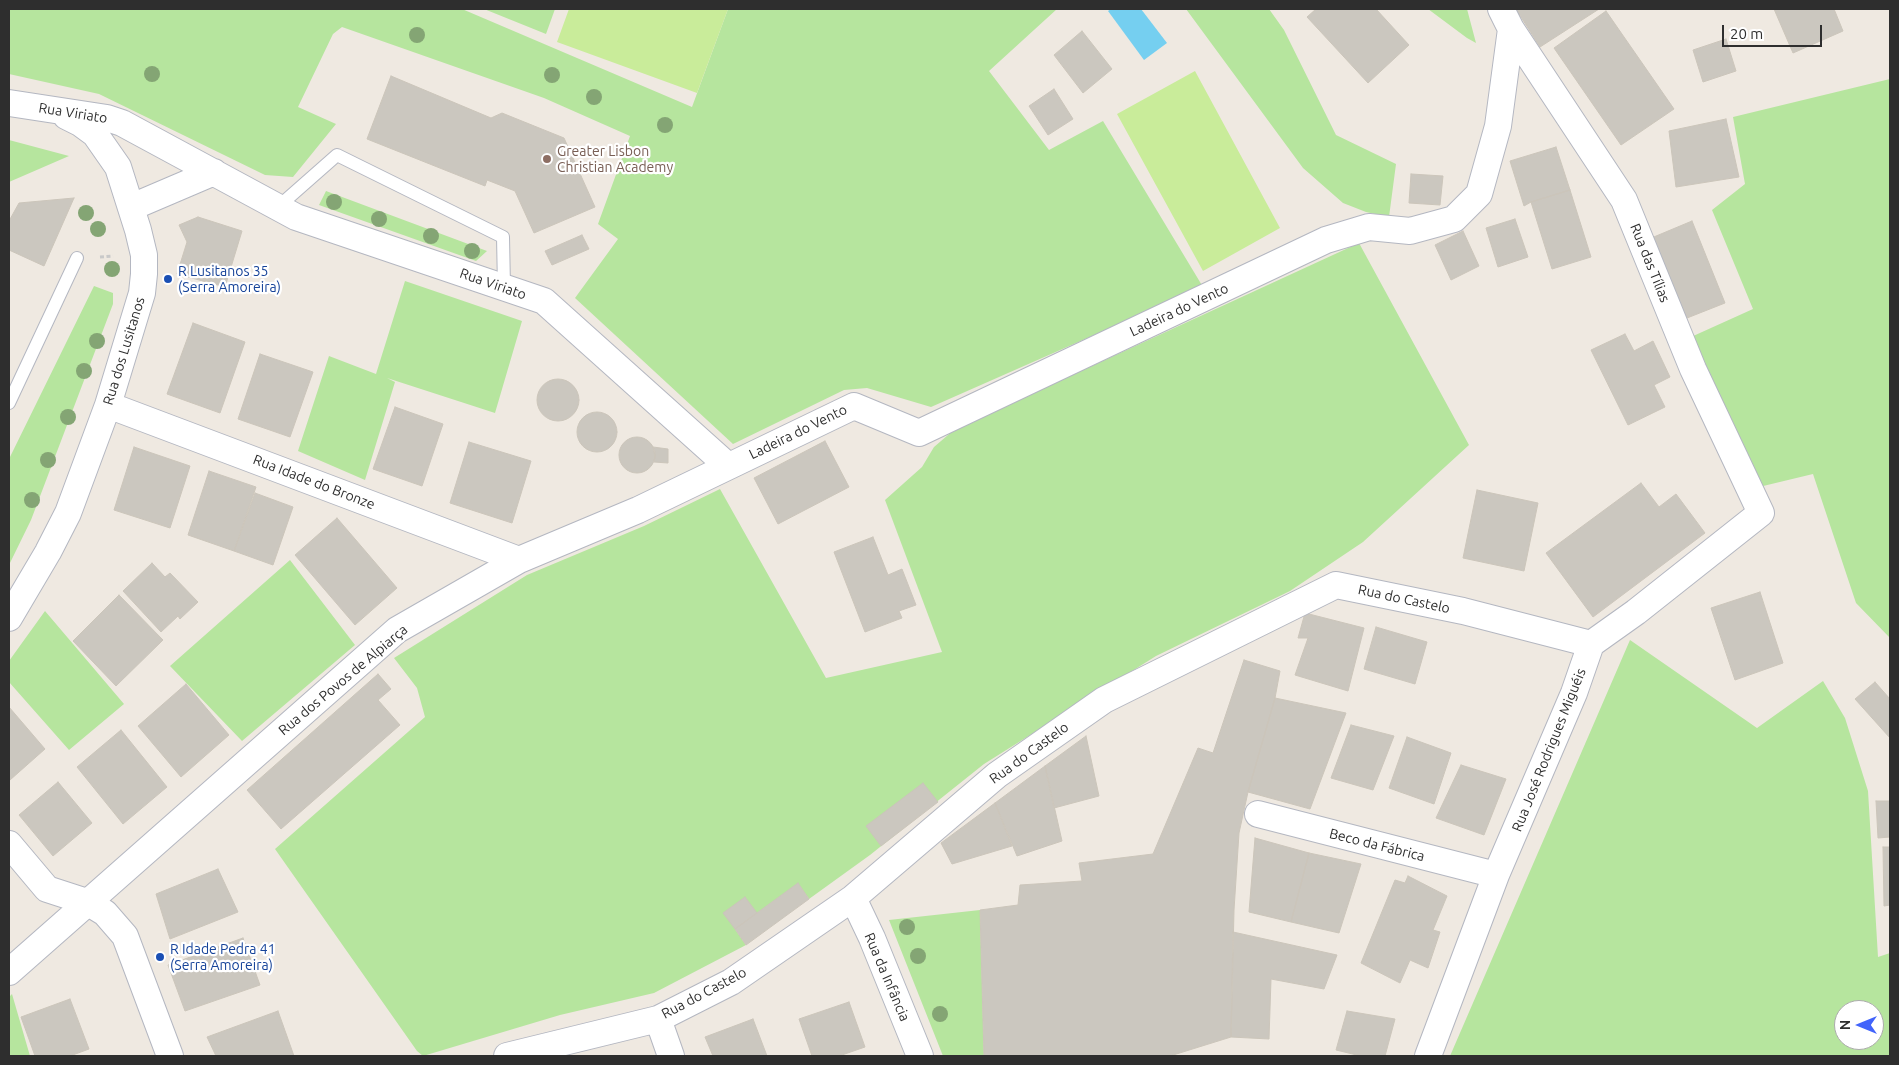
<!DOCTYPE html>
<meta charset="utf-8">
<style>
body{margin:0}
#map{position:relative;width:1899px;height:1065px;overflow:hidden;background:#efe9e1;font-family:Ubuntu,sans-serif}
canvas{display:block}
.frame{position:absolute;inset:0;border:10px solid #2e2e2e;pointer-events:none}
.north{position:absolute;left:1834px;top:1000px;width:50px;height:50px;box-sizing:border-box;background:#fff;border:1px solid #ababab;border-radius:50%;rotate:270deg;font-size:14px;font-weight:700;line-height:20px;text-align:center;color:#2e2e2e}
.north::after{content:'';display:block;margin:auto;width:18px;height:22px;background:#4264fb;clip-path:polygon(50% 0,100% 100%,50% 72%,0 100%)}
.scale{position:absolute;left:1722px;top:25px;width:100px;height:22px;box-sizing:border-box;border:2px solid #2e2e2e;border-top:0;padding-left:6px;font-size:15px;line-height:18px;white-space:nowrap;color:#2e2e2e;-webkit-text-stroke:4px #fff;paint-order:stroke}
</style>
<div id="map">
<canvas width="1899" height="1065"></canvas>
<div class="frame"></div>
<div class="north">N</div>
<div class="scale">20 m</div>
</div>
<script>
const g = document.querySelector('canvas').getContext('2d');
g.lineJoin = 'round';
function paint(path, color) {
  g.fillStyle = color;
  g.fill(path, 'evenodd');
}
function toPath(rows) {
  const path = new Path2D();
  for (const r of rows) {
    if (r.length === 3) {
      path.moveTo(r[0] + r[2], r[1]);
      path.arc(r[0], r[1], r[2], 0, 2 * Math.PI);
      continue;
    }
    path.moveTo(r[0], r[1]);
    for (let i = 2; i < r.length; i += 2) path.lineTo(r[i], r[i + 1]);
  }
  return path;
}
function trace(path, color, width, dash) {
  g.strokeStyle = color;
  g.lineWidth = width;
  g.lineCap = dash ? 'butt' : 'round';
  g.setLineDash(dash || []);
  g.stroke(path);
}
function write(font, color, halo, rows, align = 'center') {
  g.font = font + ' Ubuntu,sans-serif';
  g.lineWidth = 4.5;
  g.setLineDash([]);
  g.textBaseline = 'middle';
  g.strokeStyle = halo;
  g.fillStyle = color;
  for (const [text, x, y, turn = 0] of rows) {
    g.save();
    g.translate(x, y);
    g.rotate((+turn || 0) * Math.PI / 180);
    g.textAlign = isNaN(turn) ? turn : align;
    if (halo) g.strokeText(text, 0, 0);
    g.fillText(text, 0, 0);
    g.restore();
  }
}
paint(toPath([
 [9,9,462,9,692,107,728,9,1057,9,989,71,1049,150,1103,121,1203,287,931,407,867,388,844,390,733,444,575,298,618,239,598,224,630,136,544,98,342,27,333,34,298,107,336,124,293,177,265,175,99,94,9,74],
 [484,9,555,9,546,34],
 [1186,9,1269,9,1284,30,1336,135,1396,164,1389,217,1366,212,1343,203,1303,168],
 [1428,9,1467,9,1476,43,1467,38],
 [1890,79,1890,638,1856,603,1813,474,1759,487,1691,337,1753,309,1712,210,1745,184,1733,117],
 [9,140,69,156,9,182],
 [326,191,487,251,476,261,319,205],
 [1359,243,1469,445,1363,542,1290,591,1156,656,984,764,870,855,809,899,798,884,735,929,746,945,654,993,560,1015,423,1056,417,1051,275,849,425,717,417,688,394,658,527,575,644,526,720,489,826,678,942,652,885,500,922,467,934,447,955,429],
 [405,281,522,321,495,413,387,378,395,382,365,480,298,451,329,356,376,374],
 [94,286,113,293,113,304,31,520,9,565,9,459],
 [290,560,355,645,242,741,170,666],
 [45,611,124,704,69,750,9,682,9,661],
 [1630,640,1757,728,1823,681,1845,718,1868,791,1878,957,1890,953,1890,1056,1450,1056],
 [1844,1010,1874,1010,1874,1040,1844,1040],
 [980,910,984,1056,943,1056,889,920],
 [12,994,30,1056,9,1056,9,997]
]), '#b6e59e');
paint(toPath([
 [569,9,728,9,697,93,557,42],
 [1195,71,1280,228,1203,271,1117,114]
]), '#c9ec9a');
paint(toPath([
 [1111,9,1141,9,1167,43,1144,60,1108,11]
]), '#75cff0');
const building = toPath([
 [1316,9,1376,9,1409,45,1368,83,1307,17,1316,9],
 [1516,9,1599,9,1540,47,1516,9],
 [1774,9,1834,9,1843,31,1793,53,1774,9],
 [1606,11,1674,109,1621,145,1554,48,1606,11],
 [1082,31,1112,69,1083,93,1054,55,1082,31],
 [1726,39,1736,71,1703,82,1693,50,1726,39],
 [391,76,491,118,502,113,564,138,595,207,534,233,515,191,487,180,485,186,367,139,391,76],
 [1054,89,1073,119,1048,135,1029,106,1054,89],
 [1726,119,1739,177,1676,187,1669,131,1726,119],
 [1556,147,1570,190,1531,202,1524,206,1510,161,1556,147],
 [1411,174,1443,176,1440,205,1409,203,1411,174],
 [1570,190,1591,257,1552,269,1531,202,1570,190],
 [74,198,44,266,9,250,9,221,19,203,74,198],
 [198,217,242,231,225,287,177,274,187,242,179,225,198,217],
 [1515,219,1528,257,1498,267,1486,228,1515,219],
 [1692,221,1725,303,1682,320,1649,239,1692,221],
 [1463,231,1479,266,1451,280,1435,245,1463,231],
 [582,235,589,249,552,265,545,251,582,235],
 [193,323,245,342,220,413,167,394,193,323],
 [1625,334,1634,351,1653,341,1670,377,1654,385,1665,407,1628,425,1591,350,1625,334],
 [260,354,313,372,290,437,238,419,260,354],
 [558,400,21],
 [395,407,443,424,422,486,373,469,395,407],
 [597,432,20],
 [637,455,18],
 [825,441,849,487,778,524,754,478,825,441],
 [469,442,531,461,512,523,450,503,469,442],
 [134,447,190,466,170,528,114,510,134,447],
 [653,447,668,449,668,463,654,462,655,456,653,447],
 [209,471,256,487,234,551,188,535,209,471],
 [1641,483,1659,507,1676,494,1705,533,1593,617,1546,553,1641,483],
 [1477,490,1538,503,1524,571,1463,558,1477,490],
 [255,493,293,507,273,565,234,551,255,493],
 [337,518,397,588,355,625,295,555,337,518],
 [873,537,888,575,902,569,916,605,899,611,902,618,865,632,834,552,873,537],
 [152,563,165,577,170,573,198,602,180,619,178,616,161,632,123,591,152,563],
 [1760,592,1783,663,1735,680,1711,608,1760,592],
 [119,595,163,640,116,686,73,641,119,595],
 [1305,613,1364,628,1348,691,1295,675,1308,638,1298,638,1305,613],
 [1376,627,1427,642,1415,684,1364,669,1376,627],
 [1244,660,1280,671,1275,698,1248,792,1239,833,1234,910,1231,1037,1170,1056,984,1056,980,910,1018,905,1020,885,1082,881,1079,863,1153,854,1198,748,1213,753,1244,660],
 [378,674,391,689,378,700,400,725,281,829,247,790,378,674],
 [1875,682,1890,699,1890,738,1855,699,1875,682],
 [186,684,229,735,181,777,138,726,186,684],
 [1275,698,1346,713,1310,809,1248,792,1275,698],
 [9,707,45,749,10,780,9,778,9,707],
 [1351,725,1394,736,1373,790,1331,778,1351,725],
 [121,730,167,787,123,824,77,767,121,730],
 [1086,736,1099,796,1054,808,1045,766,1086,736],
 [1407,737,1451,753,1434,804,1389,788,1407,737],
 [1461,765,1506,779,1484,835,1436,818,1461,765],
 [1045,766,1062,841,1017,856,995,803,1045,766],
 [58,782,92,823,53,856,19,815,58,782],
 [923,783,938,802,881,846,866,826,923,783],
 [1876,801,1890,801,1890,837,1878,838,1876,801],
 [995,803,1012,846,952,864,941,843,995,803],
 [1255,838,1309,853,1291,922,1249,912,1255,838],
 [1883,847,1890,847,1890,905,1884,906,1883,847],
 [1309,853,1361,864,1339,933,1291,922,1309,853],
 [218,869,238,912,170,939,156,894,218,869],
 [1408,876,1447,896,1433,930,1440,932,1428,968,1410,960,1400,983,1361,963,1395,880,1405,883,1408,876],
 [798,883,809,899,746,945,735,929,798,883],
 [745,897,757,913,735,929,723,913,745,897],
 [1233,932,1337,955,1324,989,1271,979,1269,1039,1231,1037,1233,932],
 [243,938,260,985,185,1011,168,965,243,938],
 [70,999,89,1049,70,1056,35,1056,21,1017,70,999],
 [849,1002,865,1047,839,1056,812,1056,799,1019,849,1002],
 [278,1011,294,1056,216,1056,207,1037,278,1011],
 [1347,1011,1395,1019,1385,1056,1361,1056,1336,1050,1347,1011],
 [753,1019,767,1056,713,1056,705,1037,753,1019]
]);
paint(building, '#cbc7bf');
trace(building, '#cbc5ba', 1);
const lane = toPath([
 [278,207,337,155,503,237,504,287],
 [9,403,77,258]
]);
const street = toPath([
 [9,103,107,118,122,123,296,217,544,301,728,466],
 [132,207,214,172],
 [108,405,519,560],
 [9,618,48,552,68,513,108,405,142,293,144,274,144,255,138,230,118,167,95,134,80,123,66,116],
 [1258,814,1496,875],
 [9,844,47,889,87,902,105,913,125,936,170,1056],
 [853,898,872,938,920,1056],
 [9,972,397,630,519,560,638,510,854,406,919,433,1326,240,1369,227,1410,231,1454,219,1479,194,1498,126,1511,29],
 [658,1019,671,1056],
 [507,1056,658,1019,731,982,853,898,997,775,1104,700,1336,585,1463,611,1591,644],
 [1428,1056,1496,875,1574,693,1591,644,1636,612,1761,513,1693,369,1624,200,1511,29,1501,9]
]);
trace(lane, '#b4b7c1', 14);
trace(street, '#b4b7c1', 28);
trace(toPath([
 [100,257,113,256]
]), '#c9c9c9', 3, [4, 2.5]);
trace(lane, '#fff', 12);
trace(street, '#fff', 26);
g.fillStyle = '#84a574';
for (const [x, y] of [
 [417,35],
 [152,74],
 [552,75],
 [594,97],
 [665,125],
 [334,202],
 [86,213],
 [379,219],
 [98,229],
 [431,236],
 [472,251],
 [112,269],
 [97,341],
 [84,371],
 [68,417],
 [48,460],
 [32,500],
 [907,927],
 [918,956],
 [940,1014]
]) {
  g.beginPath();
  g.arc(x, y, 8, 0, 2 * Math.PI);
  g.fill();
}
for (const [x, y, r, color] of [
 [547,159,5,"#8d6e63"],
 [168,279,5,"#1a4fb4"],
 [160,957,5,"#1a4fb4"]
]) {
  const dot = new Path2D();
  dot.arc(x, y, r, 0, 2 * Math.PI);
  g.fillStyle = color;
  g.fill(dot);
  trace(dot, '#fff', 2);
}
write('14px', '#2e2e2e', '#fff', [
 ["Rua Viriato",73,113,9],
 ["Rua das Tílias",1650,263,68],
 ["Rua Viriato",493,284,19],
 ["Ladeira do Vento",1179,310,-25],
 ["Rua dos Lusitanos",124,351,-73],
 ["Ladeira do Vento",798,432,-26],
 ["Rua Idade do Bronze",314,482,21],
 ["Rua do Castelo",1404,599,12],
 ["Rua dos Povos de Alpiarça",343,680,-40],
 ["Rua José Rodrigues Miguéis",1549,750,-68],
 ["Rua do Castelo",1029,753,-36],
 ["Beco da Fábrica",1377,845,14],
 ["Rua da Infância",887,977,67],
 ["Rua do Castelo",704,993,-28]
]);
write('14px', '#785e54', '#fff', [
 ["Greater Lisbon",557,151],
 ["Christian Academy",557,167]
], 'left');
write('14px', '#164399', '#fff', [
 ["R Lusitanos 35",178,271],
 ["(Serra Amoreira)",178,287],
 ["R Idade Pedra 41",170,949],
 ["(Serra Amoreira)",170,965]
], 'left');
</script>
